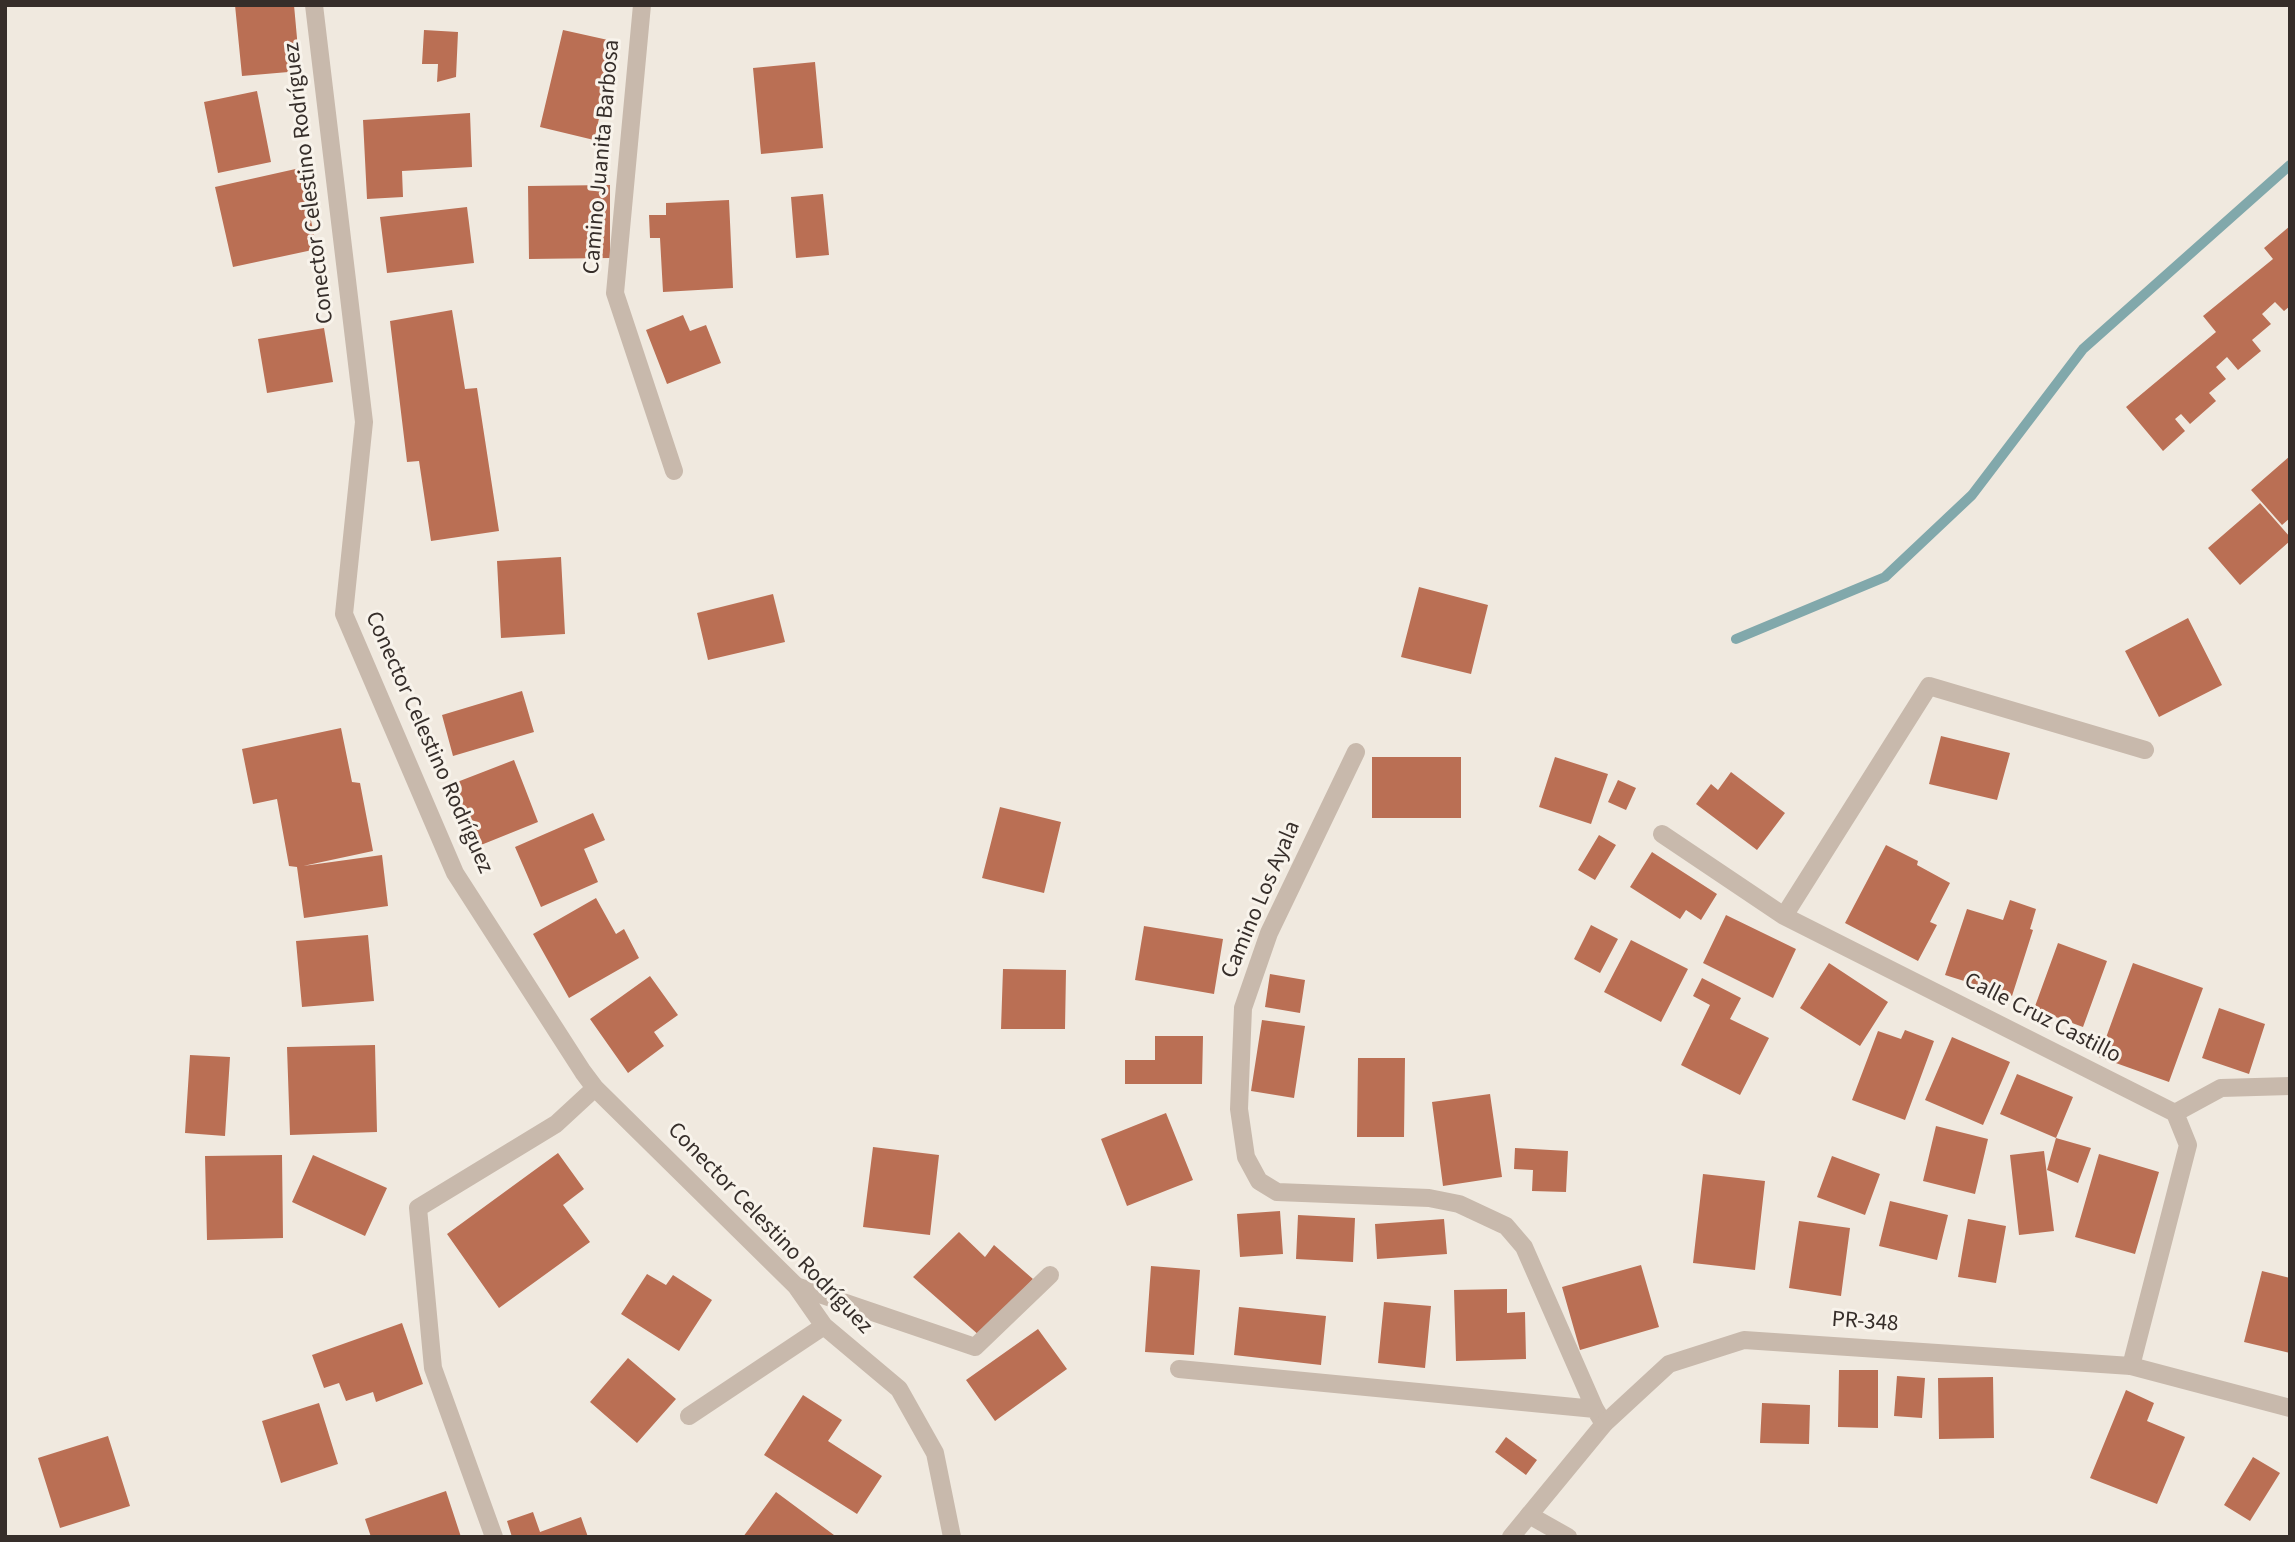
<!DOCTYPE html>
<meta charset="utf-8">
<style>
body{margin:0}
#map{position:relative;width:2295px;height:1542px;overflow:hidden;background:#f0e9df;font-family:"Source Sans 3",sans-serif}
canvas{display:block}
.frame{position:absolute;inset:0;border:7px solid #362e2a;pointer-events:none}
</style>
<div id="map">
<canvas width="2295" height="1542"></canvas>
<div class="frame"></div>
</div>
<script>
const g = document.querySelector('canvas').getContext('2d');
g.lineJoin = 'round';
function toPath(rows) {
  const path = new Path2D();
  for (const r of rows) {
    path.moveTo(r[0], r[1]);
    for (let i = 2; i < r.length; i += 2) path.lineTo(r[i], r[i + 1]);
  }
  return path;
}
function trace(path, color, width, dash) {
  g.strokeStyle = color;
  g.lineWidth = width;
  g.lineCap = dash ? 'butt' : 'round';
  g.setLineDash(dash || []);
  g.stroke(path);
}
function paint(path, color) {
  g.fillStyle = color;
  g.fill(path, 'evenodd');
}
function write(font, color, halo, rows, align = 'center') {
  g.font = font + ' "Source Sans 3",sans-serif';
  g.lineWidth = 6;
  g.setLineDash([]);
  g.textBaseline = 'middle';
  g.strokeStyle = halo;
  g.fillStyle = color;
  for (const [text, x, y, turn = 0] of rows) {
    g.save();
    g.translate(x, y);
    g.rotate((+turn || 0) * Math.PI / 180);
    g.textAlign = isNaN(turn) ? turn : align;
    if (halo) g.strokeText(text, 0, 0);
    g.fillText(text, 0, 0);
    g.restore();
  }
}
trace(toPath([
 [1736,639,1885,577,1972,495,2083,349,2290,165]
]), '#81a8ab', 10);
paint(toPath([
 [235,5,294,5,300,71,242,76],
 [424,30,458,32,456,77,437,82,438,64,422,64],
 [563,30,617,42,594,140,540,127],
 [815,62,823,148,761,154,753,68],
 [257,91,271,162,218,173,204,102],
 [470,113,472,167,402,171,403,197,367,199,363,120],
 [300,168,317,249,233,267,215,187],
 [610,185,610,258,529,259,528,186],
 [823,194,829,255,796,258,791,197],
 [729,200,733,288,663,292,660,238,650,238,649,215,666,215,666,203],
 [467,207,474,263,387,273,380,217],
 [2290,226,2290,306,2284,311,2275,302,2262,314,2271,324,2252,340,2261,351,2238,370,2227,357,2216,367,2226,379,2209,393,2216,401,2190,424,2181,414,2175,419,2185,431,2163,451,2126,407,2216,332,2203,316,2273,259,2264,248],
 [452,310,465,389,477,388,499,531,431,541,419,461,407,462,390,321],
 [683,315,690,331,706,325,721,363,667,384,646,330],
 [324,328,333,382,267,393,258,339],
 [2290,456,2290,518,2282,525,2251,490],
 [2260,503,2290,537,2290,541,2240,585,2208,548],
 [561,557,565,634,501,638,497,561],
 [1419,587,1488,605,1471,674,1401,657],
 [773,594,785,642,708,660,697,613],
 [2188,618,2222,685,2159,717,2125,651],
 [522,691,534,732,453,756,442,715],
 [341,728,352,782,360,783,373,851,303,866,382,855,388,906,304,918,297,867,289,866,277,799,253,804,242,749],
 [1941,736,2010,753,1997,800,1929,784],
 [1372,757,1461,757,1461,818,1372,818],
 [1555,757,1608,774,1591,824,1539,807],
 [514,760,538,822,476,847,452,784],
 [1731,772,1785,813,1757,850,1696,804,1711,784,1718,790],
 [1618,780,1636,788,1626,810,1608,802],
 [1000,807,1061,822,1044,893,982,878],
 [593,813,605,840,584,849,598,882,541,907,515,847],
 [1599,835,1616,845,1595,880,1578,870],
 [1886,845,1918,861,1917,865,1950,883,1930,922,1937,925,1918,961,1845,923],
 [1652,852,1717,894,1701,920,1686,910,1680,919,1630,887],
 [596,898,616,934,624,929,639,958,569,998,533,934],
 [2010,900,2036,909,2030,929,2033,930,2012,996,1945,975,1967,909,2003,920],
 [1726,915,1796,949,1773,998,1703,963],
 [1591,925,1618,939,1600,973,1574,959],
 [1144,926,1223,939,1214,994,1135,980],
 [368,935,374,1001,302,1007,296,941],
 [1631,940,1688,969,1661,1022,1604,992],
 [2058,943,2107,961,2083,1027,2034,1009],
 [1829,963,1888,1002,1860,1046,1800,1008],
 [2133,963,2203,988,2169,1082,2099,1057],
 [1003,969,1066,970,1065,1029,1001,1029],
 [1270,974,1305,980,1300,1013,1265,1007],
 [650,976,678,1015,654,1032,664,1046,628,1073,590,1019],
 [1702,978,1741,998,1730,1019,1769,1038,1740,1095,1681,1065,1710,1005,1693,996],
 [2219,1008,2265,1024,2249,1074,2202,1058],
 [1262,1020,1305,1026,1294,1098,1251,1091],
 [1905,1030,1934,1041,1905,1120,1852,1100,1878,1031,1901,1039],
 [1155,1036,1203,1036,1202,1084,1125,1084,1125,1060,1155,1060],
 [1952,1037,2010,1062,1983,1125,1925,1100],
 [375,1045,377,1132,290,1135,287,1047],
 [190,1055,230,1057,225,1136,185,1133],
 [1358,1058,1405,1058,1404,1137,1357,1137],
 [2017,1074,2073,1097,2056,1138,2091,1148,2078,1183,2047,1170,2056,1138,2000,1114],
 [1490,1094,1502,1177,1443,1186,1432,1102],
 [1166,1113,1193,1180,1127,1206,1101,1139],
 [1936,1126,1988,1139,1975,1194,1923,1181],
 [873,1147,939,1155,930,1235,863,1227],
 [1515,1148,1568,1151,1566,1192,1532,1191,1533,1170,1514,1169],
 [2044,1151,2054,1231,2019,1235,2010,1155],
 [558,1153,584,1189,563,1205,590,1242,499,1308,447,1234],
 [2099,1154,2159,1172,2135,1254,2075,1237],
 [282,1155,283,1238,207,1240,205,1156],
 [313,1155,387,1188,365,1236,292,1202],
 [1832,1156,1880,1174,1865,1215,1817,1197],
 [1703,1174,1765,1181,1755,1270,1693,1263],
 [1890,1201,1948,1215,1937,1260,1879,1246],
 [1280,1211,1283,1254,1240,1257,1237,1214],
 [1298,1215,1355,1218,1353,1262,1296,1259],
 [1444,1219,1447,1254,1377,1259,1375,1224],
 [1968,1219,2006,1226,1996,1283,1958,1277],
 [1799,1221,1850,1228,1841,1296,1789,1288],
 [959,1232,985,1257,994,1245,1033,1279,980,1336,913,1277],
 [1641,1265,1659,1327,1580,1350,1562,1287],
 [1151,1266,1200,1270,1194,1355,1145,1352],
 [2262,1271,2290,1278,2290,1353,2244,1342],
 [647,1274,666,1285,673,1275,712,1300,679,1351,621,1314],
 [1507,1289,1507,1313,1525,1312,1526,1359,1456,1361,1454,1290],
 [1384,1302,1431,1306,1425,1368,1378,1363],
 [1239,1307,1326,1316,1321,1365,1234,1355],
 [402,1323,423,1384,376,1402,373,1392,346,1401,339,1383,324,1388,312,1355],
 [1038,1329,1067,1369,995,1421,966,1380],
 [628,1358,676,1399,637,1443,590,1402],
 [1839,1370,1878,1370,1878,1428,1838,1427],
 [1897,1376,1925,1378,1922,1418,1894,1416],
 [1993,1377,1994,1438,1939,1439,1938,1378],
 [2126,1390,2154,1403,2147,1421,2185,1437,2157,1504,2090,1478],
 [803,1395,842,1420,828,1441,882,1476,857,1514,764,1455],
 [319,1403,338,1464,281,1483,262,1421],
 [1762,1403,1810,1405,1809,1444,1760,1443],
 [108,1436,130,1506,60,1528,38,1458],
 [1506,1437,1537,1460,1526,1475,1495,1452],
 [2253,1457,2280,1473,2250,1521,2224,1505],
 [446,1491,461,1537,371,1537,365,1519],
 [776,1492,834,1535,833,1537,743,1537],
 [533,1512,540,1532,581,1517,588,1537,512,1537,507,1521]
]), '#ba6f54');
trace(toPath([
 [1529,1515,1568,1537]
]), '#c8b9ac', 18);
trace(toPath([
 [314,5,364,422,344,614,455,873,583,1072,595,1088,796,1286,824,1326,899,1389,935,1453,952,1537],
 [642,5,615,293,674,471],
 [1356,752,1269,933,1243,1008,1239,1109,1246,1157,1259,1181,1277,1192,1429,1198,1459,1204,1506,1226,1524,1247,1595,1409,1604,1424],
 [1662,834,1784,916,2175,1113,2188,1145,2131,1366],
 [1784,916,1929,686,2145,750],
 [2175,1113,2221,1088,2290,1086],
 [796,1286,975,1347,1050,1275],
 [1179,1369,1595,1409],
 [689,1416,824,1326],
 [494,1537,433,1368,418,1208,556,1124,595,1088]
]), '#c8b9ac', 18);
trace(toPath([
 [1511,1537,1604,1424,1669,1364,1744,1340,2131,1366,2290,1408]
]), '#c8b9ac', 18);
write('23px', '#362e2a', '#f8f3eb', [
 ["Camino Juanita Barbosa",603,157,-85],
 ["Conector Celestino Rodríguez",310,183,-97],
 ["Conector Celestino Rodríguez",428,743,66],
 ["Camino Los Ayala",1262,900,-67],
 ["Calle Cruz Castillo",2042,1019,27],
 ["Conector Celestino Rodríguez",769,1229,46],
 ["PR-348",1865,1323,4]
]);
</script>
